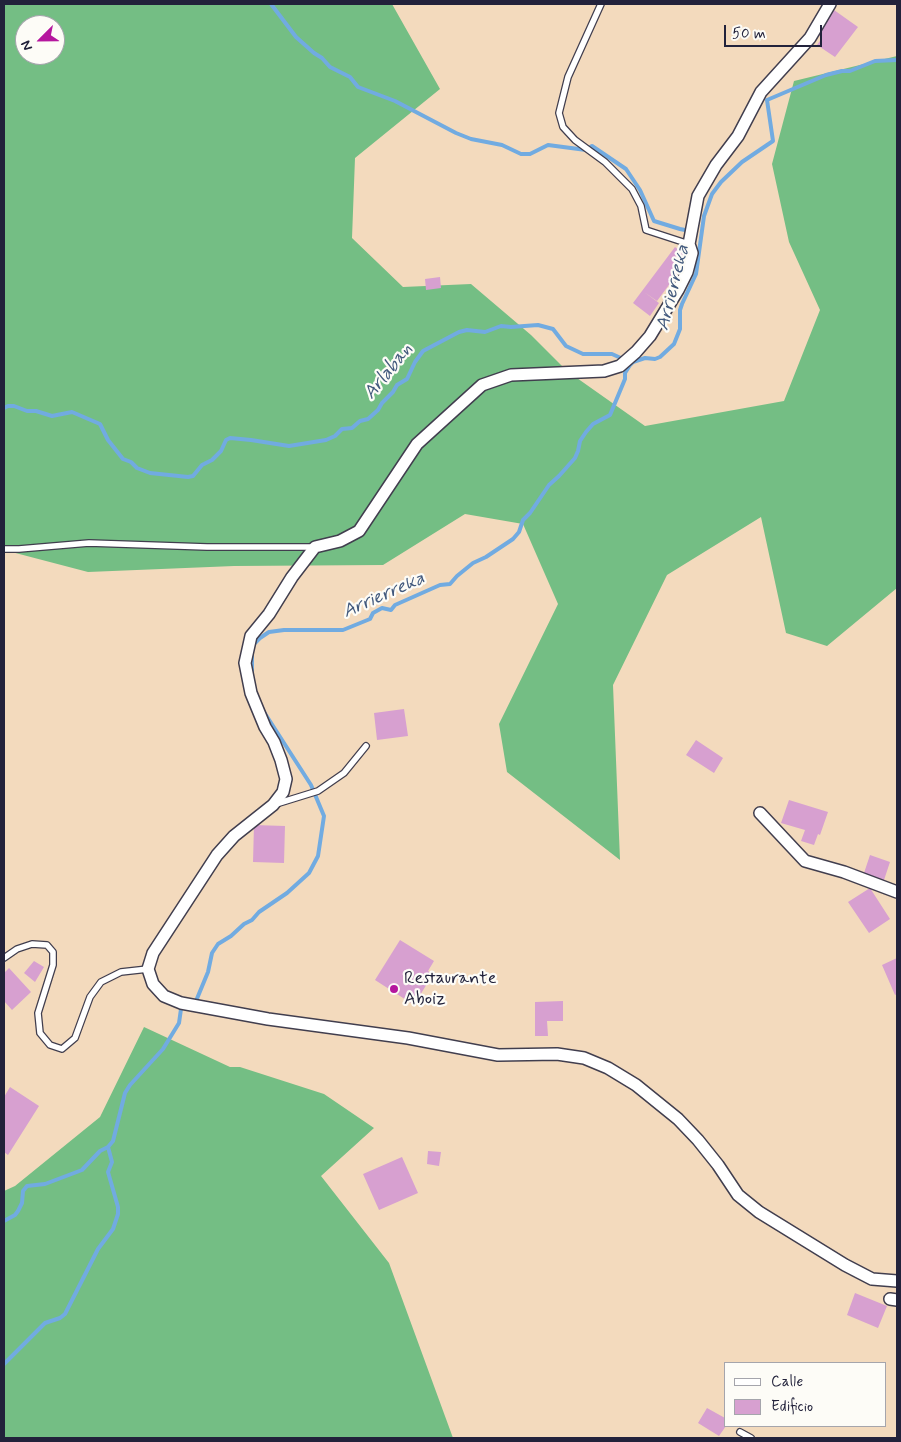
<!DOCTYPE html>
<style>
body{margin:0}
#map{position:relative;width:901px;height:1442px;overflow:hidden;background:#f3dabd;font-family:Mynerve,sans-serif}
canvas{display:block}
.frame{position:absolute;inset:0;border:5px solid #22223b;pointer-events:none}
.legend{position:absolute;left:724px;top:1362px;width:162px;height:65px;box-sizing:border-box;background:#fdfcf7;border:1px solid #a5a5ac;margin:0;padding:6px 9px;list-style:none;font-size:15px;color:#22223b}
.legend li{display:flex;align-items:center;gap:10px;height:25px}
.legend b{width:25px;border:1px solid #a5a5ac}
.north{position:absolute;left:15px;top:15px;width:50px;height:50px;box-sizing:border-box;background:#fdfcf7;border:1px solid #a5a5ac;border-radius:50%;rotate:247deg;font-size:14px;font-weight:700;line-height:20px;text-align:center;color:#22223b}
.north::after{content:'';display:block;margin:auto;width:18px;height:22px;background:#b5179e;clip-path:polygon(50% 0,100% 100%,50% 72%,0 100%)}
.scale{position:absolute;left:724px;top:25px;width:98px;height:22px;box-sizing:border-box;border:2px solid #22223b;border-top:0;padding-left:6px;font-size:15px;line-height:18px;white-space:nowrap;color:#22223b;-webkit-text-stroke:4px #fdfcf7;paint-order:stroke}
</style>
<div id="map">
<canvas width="901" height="1442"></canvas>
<div class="frame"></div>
<ul class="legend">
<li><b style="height:6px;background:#fff"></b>Calle</li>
<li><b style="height:14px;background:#d7a0d0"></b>Edificio</li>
</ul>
<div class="north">N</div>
<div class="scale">50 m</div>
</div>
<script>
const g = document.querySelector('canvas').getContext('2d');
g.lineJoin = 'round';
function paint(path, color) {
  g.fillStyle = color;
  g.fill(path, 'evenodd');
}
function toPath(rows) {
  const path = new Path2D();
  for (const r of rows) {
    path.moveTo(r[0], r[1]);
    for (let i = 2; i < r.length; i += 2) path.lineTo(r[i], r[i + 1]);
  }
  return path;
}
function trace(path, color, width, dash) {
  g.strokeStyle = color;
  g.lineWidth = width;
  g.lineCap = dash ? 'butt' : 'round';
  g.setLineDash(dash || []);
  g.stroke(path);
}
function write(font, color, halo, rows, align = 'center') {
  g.font = font + ' Mynerve,sans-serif';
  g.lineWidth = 4.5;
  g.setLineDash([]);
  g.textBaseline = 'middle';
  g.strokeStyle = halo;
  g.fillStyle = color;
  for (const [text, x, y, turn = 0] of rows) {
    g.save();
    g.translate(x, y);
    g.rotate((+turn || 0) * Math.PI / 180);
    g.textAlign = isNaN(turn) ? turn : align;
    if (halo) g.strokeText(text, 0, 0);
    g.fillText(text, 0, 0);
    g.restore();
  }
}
paint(toPath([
 [4,4,392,4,440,89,355,158,352,238,403,287,471,284,531,335,567,371,645,426,784,401,820,310,789,242,772,164,794,81,897,56,897,588,827,646,786,633,761,517,667,575,613,685,620,860,507,772,499,724,558,604,523,524,465,514,383,565,234,566,88,572,4,550],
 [25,25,55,25,55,55,25,55],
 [144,1027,230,1067,240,1067,324,1094,374,1128,321,1176,389,1263,453,1438,4,1438,4,1191,15,1186,100,1117]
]), '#74be84');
trace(toPath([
 [271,4,296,37,314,53,322,58,330,67,350,77,358,87,395,101,456,133,471,139,502,145,521,154,530,154,548,145,586,150,592,146,626,169,640,190,654,221,680,229,685,230],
 [4,408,8,406,14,406,27,411,36,411,52,416,72,412,100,424,108,440,123,459,131,462,137,468,150,473,188,477,193,476,202,465,212,460,221,451,226,440,230,438,251,440,289,446,326,440,335,436,342,429,352,428,360,421,368,419,378,410,382,403,393,392,397,385,407,379,415,362,423,351,459,332,467,330,485,332,501,326,511,327,538,325,553,329,566,346,583,354,612,354,623,359],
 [253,645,260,638,269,632,284,630,343,630,370,619,373,613,382,608,391,610,395,605,440,585,450,584,457,576,473,563,486,557,513,539,519,532,523,520,530,513,549,485,559,476,575,458,578,451,580,441,586,432,593,424,610,415,625,379,625,373,630,365,633,362,645,358,655,359,660,357,674,344,680,329,680,310,682,304,696,274,704,216,712,194,721,182,742,162,773,141,767,100,826,75,842,71,850,71,875,61,897,60],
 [252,672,252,652],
 [192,1003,196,1001,208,972,212,953,218,944,231,936,244,924,252,920,259,912,287,893,309,873,318,856,324,816,311,785,264,712],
 [4,1221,15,1215,18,1211,22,1203,23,1191,27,1186,45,1184,82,1170,100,1151,108,1147,113,1141,125,1093,130,1085,163,1049,179,1023,181,1009,186,1006],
 [4,1364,45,1323,60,1318,65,1314,98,1249,113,1229,118,1214,118,1207,108,1172,112,1162,108,1147]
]), '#71abe1', 4);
paint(toPath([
 [834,10,858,27,835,57,817,45,822,38,817,34],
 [675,247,689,258,657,301,644,292,659,303,650,316,633,303],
 [440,277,441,288,426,290,425,279],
 [404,709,408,736,377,740,374,713],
 [696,740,723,758,714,773,686,755],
 [789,800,828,812,820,835,818,834,814,845,801,841,805,830,781,823],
 [254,825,285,826,284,863,253,862],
 [870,855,890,862,883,883,863,876],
 [870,888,890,919,869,933,848,902],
 [400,940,434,961,428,971,433,974,414,1005,375,980],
 [897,958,897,994,895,995,882,965],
 [34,961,44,967,35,982,24,973],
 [9,968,31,992,12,1010,4,1001,4,973],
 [563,1001,563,1021,547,1021,548,1036,535,1036,535,1002],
 [10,1087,39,1106,8,1155,4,1152,4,1097],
 [428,1151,441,1152,439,1166,427,1164],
 [402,1157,418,1193,379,1210,363,1174],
 [855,1293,887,1306,878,1328,847,1315],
 [707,1408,725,1418,726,1426,719,1436,698,1423]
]), '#d7a0d0');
const service = toPath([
 [601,4,568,77,559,113,563,127,575,140,605,162,632,189,641,206,646,230,689,244],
 [4,549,19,549,89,543,207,547,314,547],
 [276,804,318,791,344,773,366,746],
 [4,958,17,949,32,944,47,945,53,952,53,965,38,1013,40,1033,50,1045,62,1049,75,1038,90,997,101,982,121,972,148,969],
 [740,1432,751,1438]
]);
const minor = toPath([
 [830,4,810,38,761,92,738,136,716,165,698,196,689,244,692,253,687,272,678,290,650,336,636,352,620,366,604,371,511,375,482,385,417,444,359,531,340,541,315,547,292,577,269,614,251,636,245,663,251,693,265,727,274,742,281,760,286,779,283,792,273,805,234,836,217,855,153,953,148,969,153,984,164,996,181,1003,268,1019,408,1038,498,1055,557,1054,584,1058,608,1068,636,1085,678,1119,698,1140,718,1165,738,1195,759,1212,845,1265,872,1279,897,1281],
 [760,813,805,861,844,872,897,892],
 [890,1299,897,1300]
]);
trace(service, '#413e4e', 8);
trace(minor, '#413e4e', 14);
trace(service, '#fff', 5.5);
trace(minor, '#fff', 11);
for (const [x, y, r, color] of [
 [394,989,5,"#b5179e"]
]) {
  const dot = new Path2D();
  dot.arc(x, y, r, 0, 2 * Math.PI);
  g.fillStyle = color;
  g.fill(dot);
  trace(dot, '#fdfcf7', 2);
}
write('18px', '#22223b', '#fdfcf7', [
 ["Restaurante",404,979],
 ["Aboiz",404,1000]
], 'left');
write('italic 19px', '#42597d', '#fdfcf7', [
 ["Arrierreka",674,288,-76],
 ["Arlaban",389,372,-51],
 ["Arrierreka",384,596,-24]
]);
</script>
